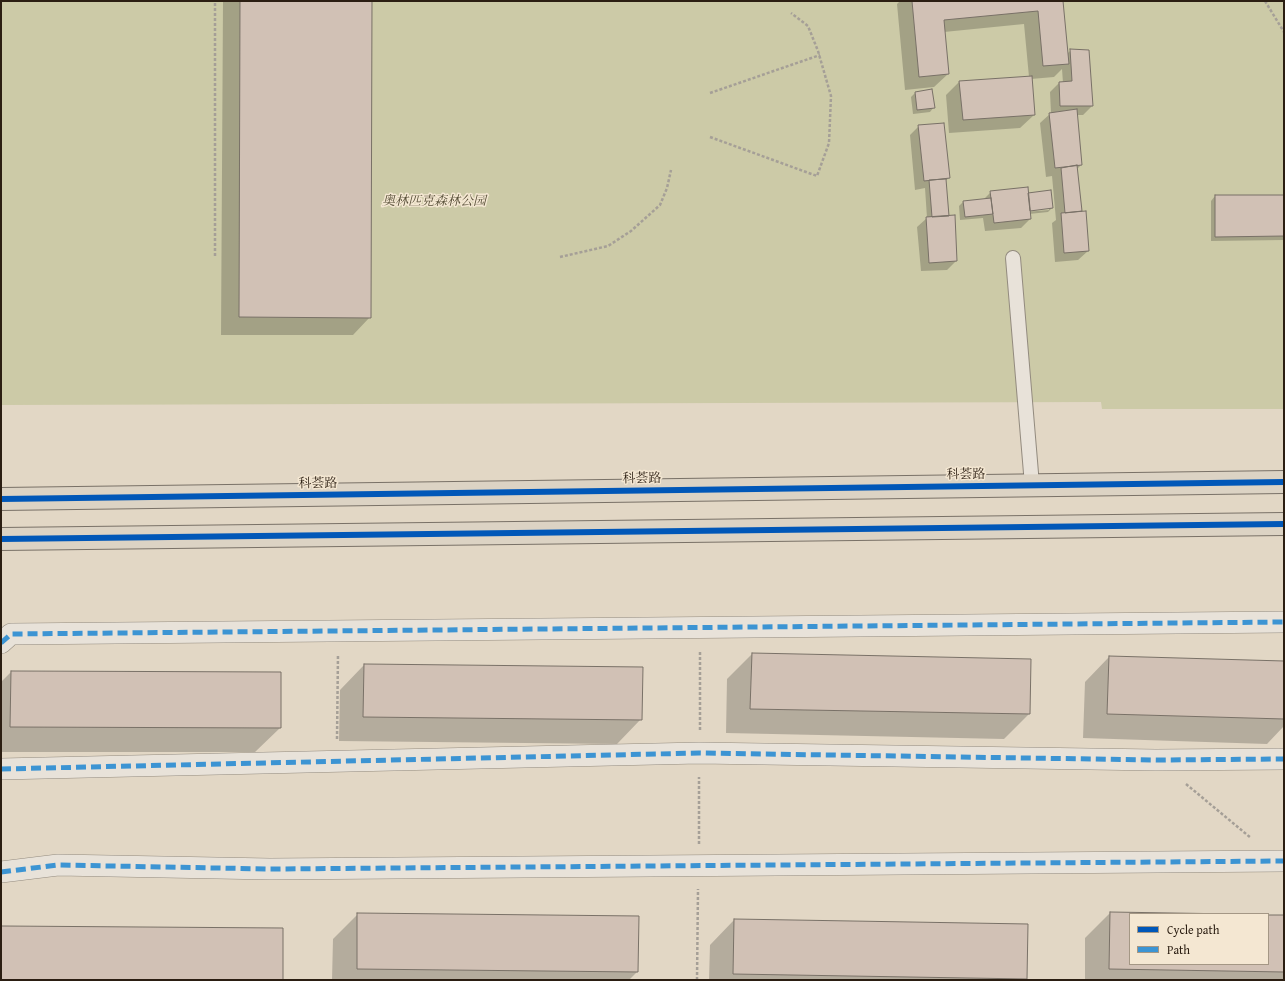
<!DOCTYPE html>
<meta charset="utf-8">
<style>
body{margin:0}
#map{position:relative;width:1285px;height:981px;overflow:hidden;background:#e2d7c5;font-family:"Gentium Book Plus",serif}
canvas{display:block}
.frame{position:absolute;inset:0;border:2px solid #2b1e12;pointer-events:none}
.legend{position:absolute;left:1129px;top:913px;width:140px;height:52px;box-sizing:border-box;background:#f4e7d2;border:1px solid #a49785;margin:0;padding:5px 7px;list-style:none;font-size:12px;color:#2b1e12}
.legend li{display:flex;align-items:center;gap:8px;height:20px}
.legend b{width:20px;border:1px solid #a49785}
</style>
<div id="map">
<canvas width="1285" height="981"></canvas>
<div class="frame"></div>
<ul class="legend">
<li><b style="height:5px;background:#0057b8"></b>Cycle path</li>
<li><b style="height:5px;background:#3c94d3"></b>Path</li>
</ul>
</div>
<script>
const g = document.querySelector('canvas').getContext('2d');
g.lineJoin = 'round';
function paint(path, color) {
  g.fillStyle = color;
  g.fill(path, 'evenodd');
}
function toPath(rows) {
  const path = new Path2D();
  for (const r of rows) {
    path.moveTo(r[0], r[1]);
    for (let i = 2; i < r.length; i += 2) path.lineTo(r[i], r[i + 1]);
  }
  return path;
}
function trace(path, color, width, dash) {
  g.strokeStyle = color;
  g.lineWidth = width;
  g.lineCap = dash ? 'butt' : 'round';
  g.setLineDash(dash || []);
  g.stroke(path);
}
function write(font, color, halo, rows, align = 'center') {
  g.font = font + ' "Gentium Book Plus","Noto Serif SC",serif';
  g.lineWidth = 3;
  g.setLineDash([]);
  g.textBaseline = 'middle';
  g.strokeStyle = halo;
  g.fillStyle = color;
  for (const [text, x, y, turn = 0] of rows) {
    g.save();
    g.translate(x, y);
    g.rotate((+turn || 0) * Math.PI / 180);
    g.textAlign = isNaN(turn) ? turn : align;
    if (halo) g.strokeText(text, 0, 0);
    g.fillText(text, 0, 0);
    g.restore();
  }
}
paint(toPath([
 [1,1,1284,1,1284,409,1102,409,1101,402,1,405]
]), '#cccaa7');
paint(toPath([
 [223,1,371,1,370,317,353,335,221,335],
 [900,1,1062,1,1067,54,1071,50,1092,106,1083,115,1076,115,1081,165,1076,170,1088,251,1078,260,1055,262,1052,223,1056,220,1052,176,1046,177,1040,123,1051,113,1050,92,1059,83,1063,83,1062,69,1054,77,1031,79,1034,115,1020,128,949,133,946,95,959,82,1029,77,1024,24,944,32,948,74,934,87,905,90,897,4],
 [931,90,934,107,930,112,913,114,911,97,915,93],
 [919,126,949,178,945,181,948,217,956,261,947,270,921,271,917,227,927,218,925,188,915,190,910,135],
 [991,192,1027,194,1052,208,1048,212,1029,214,1030,219,1021,228,985,231,983,218,960,220,959,206,963,202,983,200],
 [1049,208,1049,210,1025,212,1025,210],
 [1215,196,1284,196,1284,240,1211,241,1211,201],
 [752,654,1030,660,1029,714,1004,739,726,733,727,679],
 [1109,657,1284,662,1284,726,1267,744,1083,738,1085,682],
 [364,665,641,719,617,744,339,741,340,690],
 [11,672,280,673,280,728,255,752,1,752,1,682],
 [1110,913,1170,914,1130,914,1130,964,1268,964,1268,915,1284,916,1284,980,1085,980,1085,938],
 [358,914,638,917,637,972,629,980,332,980,333,939],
 [734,920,1026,978,1025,980,709,980,710,945]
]), '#0003');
const building = toPath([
 [240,1,372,1,371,318,239,317,240,1],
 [912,1,1063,1,1069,64,1043,66,1038,11,944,20,949,74,919,77,912,1],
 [1070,49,1089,50,1093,106,1060,106,1059,82,1072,81,1070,49],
 [1032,76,1035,115,963,120,959,81,1032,76],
 [932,89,935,108,917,110,915,92,932,89],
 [1077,109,1082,165,1055,168,1049,113,1077,109],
 [944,123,950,178,924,181,918,125,944,123],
 [1077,165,1082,211,1065,213,1061,168,1077,165],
 [946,179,949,216,932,217,929,180,946,179],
 [1028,187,1031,219,994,223,990,191,1028,187],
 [1051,190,1053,208,1030,211,1028,193,1051,190],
 [1215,195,1284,195,1284,236,1215,237,1215,195],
 [991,198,993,214,965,217,963,201,991,198],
 [1086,211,1089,251,1064,253,1061,213,1086,211],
 [955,215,957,261,929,263,926,217,955,215],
 [752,653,1031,659,1030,714,750,709,752,653],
 [1109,656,1284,661,1284,719,1107,714,1109,656],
 [364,664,643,667,642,720,363,717,364,664],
 [11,671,281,672,281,728,10,727,11,671],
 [1110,912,1235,914,1130,914,1130,964,1268,964,1268,915,1284,915,1284,972,1109,969,1110,912],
 [357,913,639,916,638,972,357,969,357,913],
 [734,919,1028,924,1027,979,733,974,734,919],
 [1,926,283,928,283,980,1,980,1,926]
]);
paint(building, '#d1c1b5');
trace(building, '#797167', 1);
const service = toPath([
 [1013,258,1032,485]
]);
const pedestrian = toPath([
 [1,643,11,634,1284,622],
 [1,769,699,753,1156,760,1284,759],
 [1,872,58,865,270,869,1284,861]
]);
const primary = toPath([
 [1,499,1284,482],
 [1,539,1284,524]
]);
trace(service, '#938b7f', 16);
trace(pedestrian, '#938b7f', 22);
trace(primary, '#797167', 24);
trace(toPath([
 [1265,1,1284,32],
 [710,93,820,55],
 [710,137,817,176,829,143,831,96,818,51,808,26,791,13],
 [215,256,215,1],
 [560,257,608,246,631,231,660,205,667,188,671,170],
 [700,730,700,651],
 [337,739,338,654],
 [1186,784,1251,838],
 [699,844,699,777],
 [697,980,698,889]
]), '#a59f97', 2.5, [3, 2]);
trace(service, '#e8e2d9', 14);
trace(pedestrian, '#e8e2d9', 21);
trace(primary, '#dcd3c4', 22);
trace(toPath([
 [1,643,11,634,1284,622],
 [1,769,699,753,1156,760,1284,759],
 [1,872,58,865,270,869,1284,861]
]), '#3c94d3', 5, [10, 5]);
trace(toPath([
 [1,499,1284,482],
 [1,539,1284,524]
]), '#0057b8', 6);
write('italic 13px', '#564e37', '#f4e7d2', [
 ["奥林匹克森林公园",434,202]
]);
write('13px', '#2b1e12', '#f4e7d2', [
 ["科荟路",966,475,-1],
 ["科荟路",642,479,-1],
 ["科荟路",318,484,-1]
]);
</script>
